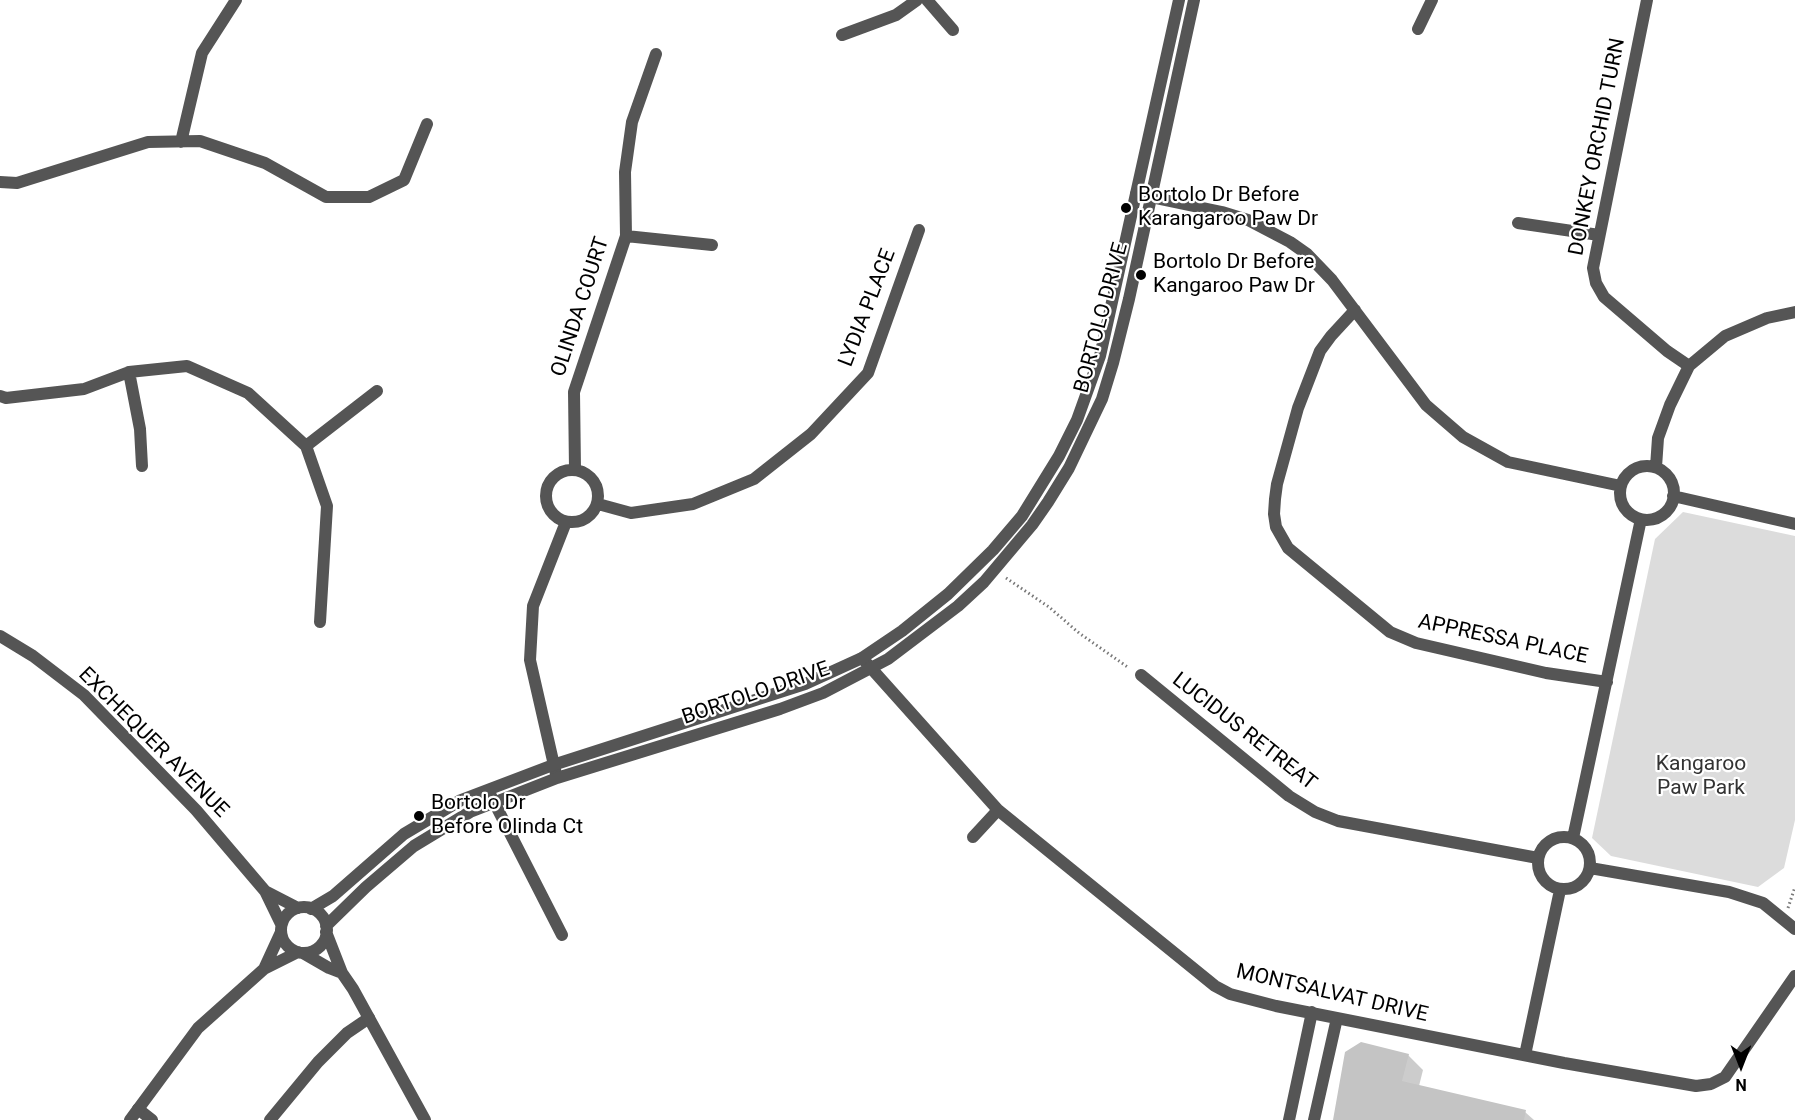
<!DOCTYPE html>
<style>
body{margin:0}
#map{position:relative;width:1795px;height:1120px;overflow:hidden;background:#fff;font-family:Roboto,sans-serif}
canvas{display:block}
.north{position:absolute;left:1711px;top:1036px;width:60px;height:60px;-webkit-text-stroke:4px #fff;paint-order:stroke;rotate:180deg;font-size:16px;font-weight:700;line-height:24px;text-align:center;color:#000}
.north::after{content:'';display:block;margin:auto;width:21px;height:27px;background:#000;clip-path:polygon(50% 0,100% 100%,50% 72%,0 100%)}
</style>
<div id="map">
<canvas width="1795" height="1120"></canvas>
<div class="north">N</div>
</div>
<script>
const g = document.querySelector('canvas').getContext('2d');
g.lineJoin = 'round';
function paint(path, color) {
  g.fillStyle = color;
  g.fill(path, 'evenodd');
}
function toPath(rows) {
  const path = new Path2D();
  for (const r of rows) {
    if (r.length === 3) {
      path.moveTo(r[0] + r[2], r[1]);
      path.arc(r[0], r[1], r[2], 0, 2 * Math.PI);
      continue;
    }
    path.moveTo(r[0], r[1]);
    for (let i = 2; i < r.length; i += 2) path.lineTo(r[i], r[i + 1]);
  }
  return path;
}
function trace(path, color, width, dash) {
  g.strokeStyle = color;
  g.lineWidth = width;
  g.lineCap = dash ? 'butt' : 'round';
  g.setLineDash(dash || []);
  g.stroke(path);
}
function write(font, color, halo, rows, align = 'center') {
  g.font = font + ' Roboto,sans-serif';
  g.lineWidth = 4.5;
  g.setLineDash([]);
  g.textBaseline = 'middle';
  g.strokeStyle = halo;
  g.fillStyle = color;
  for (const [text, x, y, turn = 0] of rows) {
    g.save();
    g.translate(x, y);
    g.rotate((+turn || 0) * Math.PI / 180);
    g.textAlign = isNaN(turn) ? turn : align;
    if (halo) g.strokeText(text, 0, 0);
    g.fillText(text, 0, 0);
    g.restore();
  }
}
paint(toPath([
 [1683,512,1795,536,1795,820,1784,868,1758,887,1611,856,1592,838,1655,539]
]), '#dcdcdc');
paint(toPath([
 [1408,1055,1423,1070,1419,1086,1525,1112,1534,1120,1334,1120]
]), '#0003');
paint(toPath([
 [1361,1042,1409,1054,1402,1081,1526,1110,1524,1120,1333,1120,1345,1052]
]), '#c4c4c4');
trace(toPath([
 [1006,578,1049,607,1079,633,1129,668],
 [1788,908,1795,887]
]), '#777', 3, [1.5, 3]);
trace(toPath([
 [927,0,953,30],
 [1647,0,1593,268,1596,283,1604,297,1667,351,1689,366],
 [1418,29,1432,0],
 [842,35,896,15,917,0],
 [181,142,202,53,236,0],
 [0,182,17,183,148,142,200,141,265,163,326,197,369,197,404,180,427,124],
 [1136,194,1222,212,1248,220,1290,242,1307,254,1332,280,1426,405,1463,437,1508,462,1621,486],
 [1518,223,1599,235],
 [626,236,712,245],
 [1355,310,1331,336,1320,351,1298,408,1277,484,1275,499,1274,514,1276,527,1288,548,1390,632,1416,643,1546,673,1607,682],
 [129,372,140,429,142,466],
 [0,396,6,398,84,389,129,372,187,366,248,393,306,446,327,506,320,622],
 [306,446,377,391],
 [1647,493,27],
 [1656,467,1658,438,1670,405,1689,366,1725,336,1767,318,1795,312],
 [575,469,574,392,626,236,625,172,632,122,656,54],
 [572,496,26],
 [1673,496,1795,524],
 [598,504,631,513,693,504,754,479,811,434,868,373,919,230],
 [862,658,998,810,1215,986,1230,994,1276,1006,1564,1063,1696,1086,1711,1084,1725,1077,1795,976],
 [1141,675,1289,796,1315,812,1338,821,1538,858],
 [556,774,530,660,533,606,566,522],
 [491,796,562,935],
 [1564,863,26],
 [973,837,998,810],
 [1573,838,1641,519],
 [1590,868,1729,892,1763,903,1795,929],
 [1525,1055,1560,890],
 [138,1109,152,1120],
 [270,1120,318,1062,347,1033,369,1018],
 [1289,1120,1312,1012],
 [1314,1120,1337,1018]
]), '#555', 12);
trace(toPath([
 [0,636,33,656,84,695,196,810,265,891,281,924],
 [265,891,298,908],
 [304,930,23],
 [311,909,333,896,404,834,461,800,553,765,805,684,862,658,902,631,948,594,993,550,1022,516,1059,456,1077,420,1100,356,1179,0],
 [326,926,366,887,414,846,470,812,557,778,780,709,823,693,888,659,958,606,984,582,1032,525,1048,502,1069,468,1102,399,1113,363,1129,299,1194,0],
 [326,932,342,973,353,989,425,1120],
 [303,953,329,968,342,973],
 [264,969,281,932],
 [130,1120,198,1028,264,969,298,952]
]), '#555', 12);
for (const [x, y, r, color] of [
 [1126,208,6,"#000"],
 [1141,275,6,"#000"],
 [419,816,6,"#000"]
]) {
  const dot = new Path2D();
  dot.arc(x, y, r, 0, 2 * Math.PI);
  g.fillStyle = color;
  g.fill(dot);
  trace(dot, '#fff', 2);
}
write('21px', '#000', '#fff', [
 ["DONKEY ORCHID TURN",1598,147,-79],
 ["OLINDA COURT",581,307,-72],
 ["LYDIA PLACE",868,308,-69],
 ["BORTOLO DRIVE",1102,318,-75],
 ["APPRESSA PLACE",1503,640,12],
 ["BORTOLO DRIVE",756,694,-19],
 ["LUCIDUS RETREAT",1244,732,38],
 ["EXCHEQUER AVENUE",153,743,45],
 ["MONTSALVAT DRIVE",1332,994,13]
]);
write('21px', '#000', '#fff', [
 ["Bortolo Dr Before",1138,196],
 ["Karangaroo Paw Dr",1138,220],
 ["Bortolo Dr Before",1153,263],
 ["Kangaroo Paw Dr",1153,287],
 ["Bortolo Dr",431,804],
 ["Before Olinda Ct",431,828]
], 'left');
write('21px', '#333', '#fff', [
 ["Kangaroo",1701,765],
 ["Paw Park",1701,789]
]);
</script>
